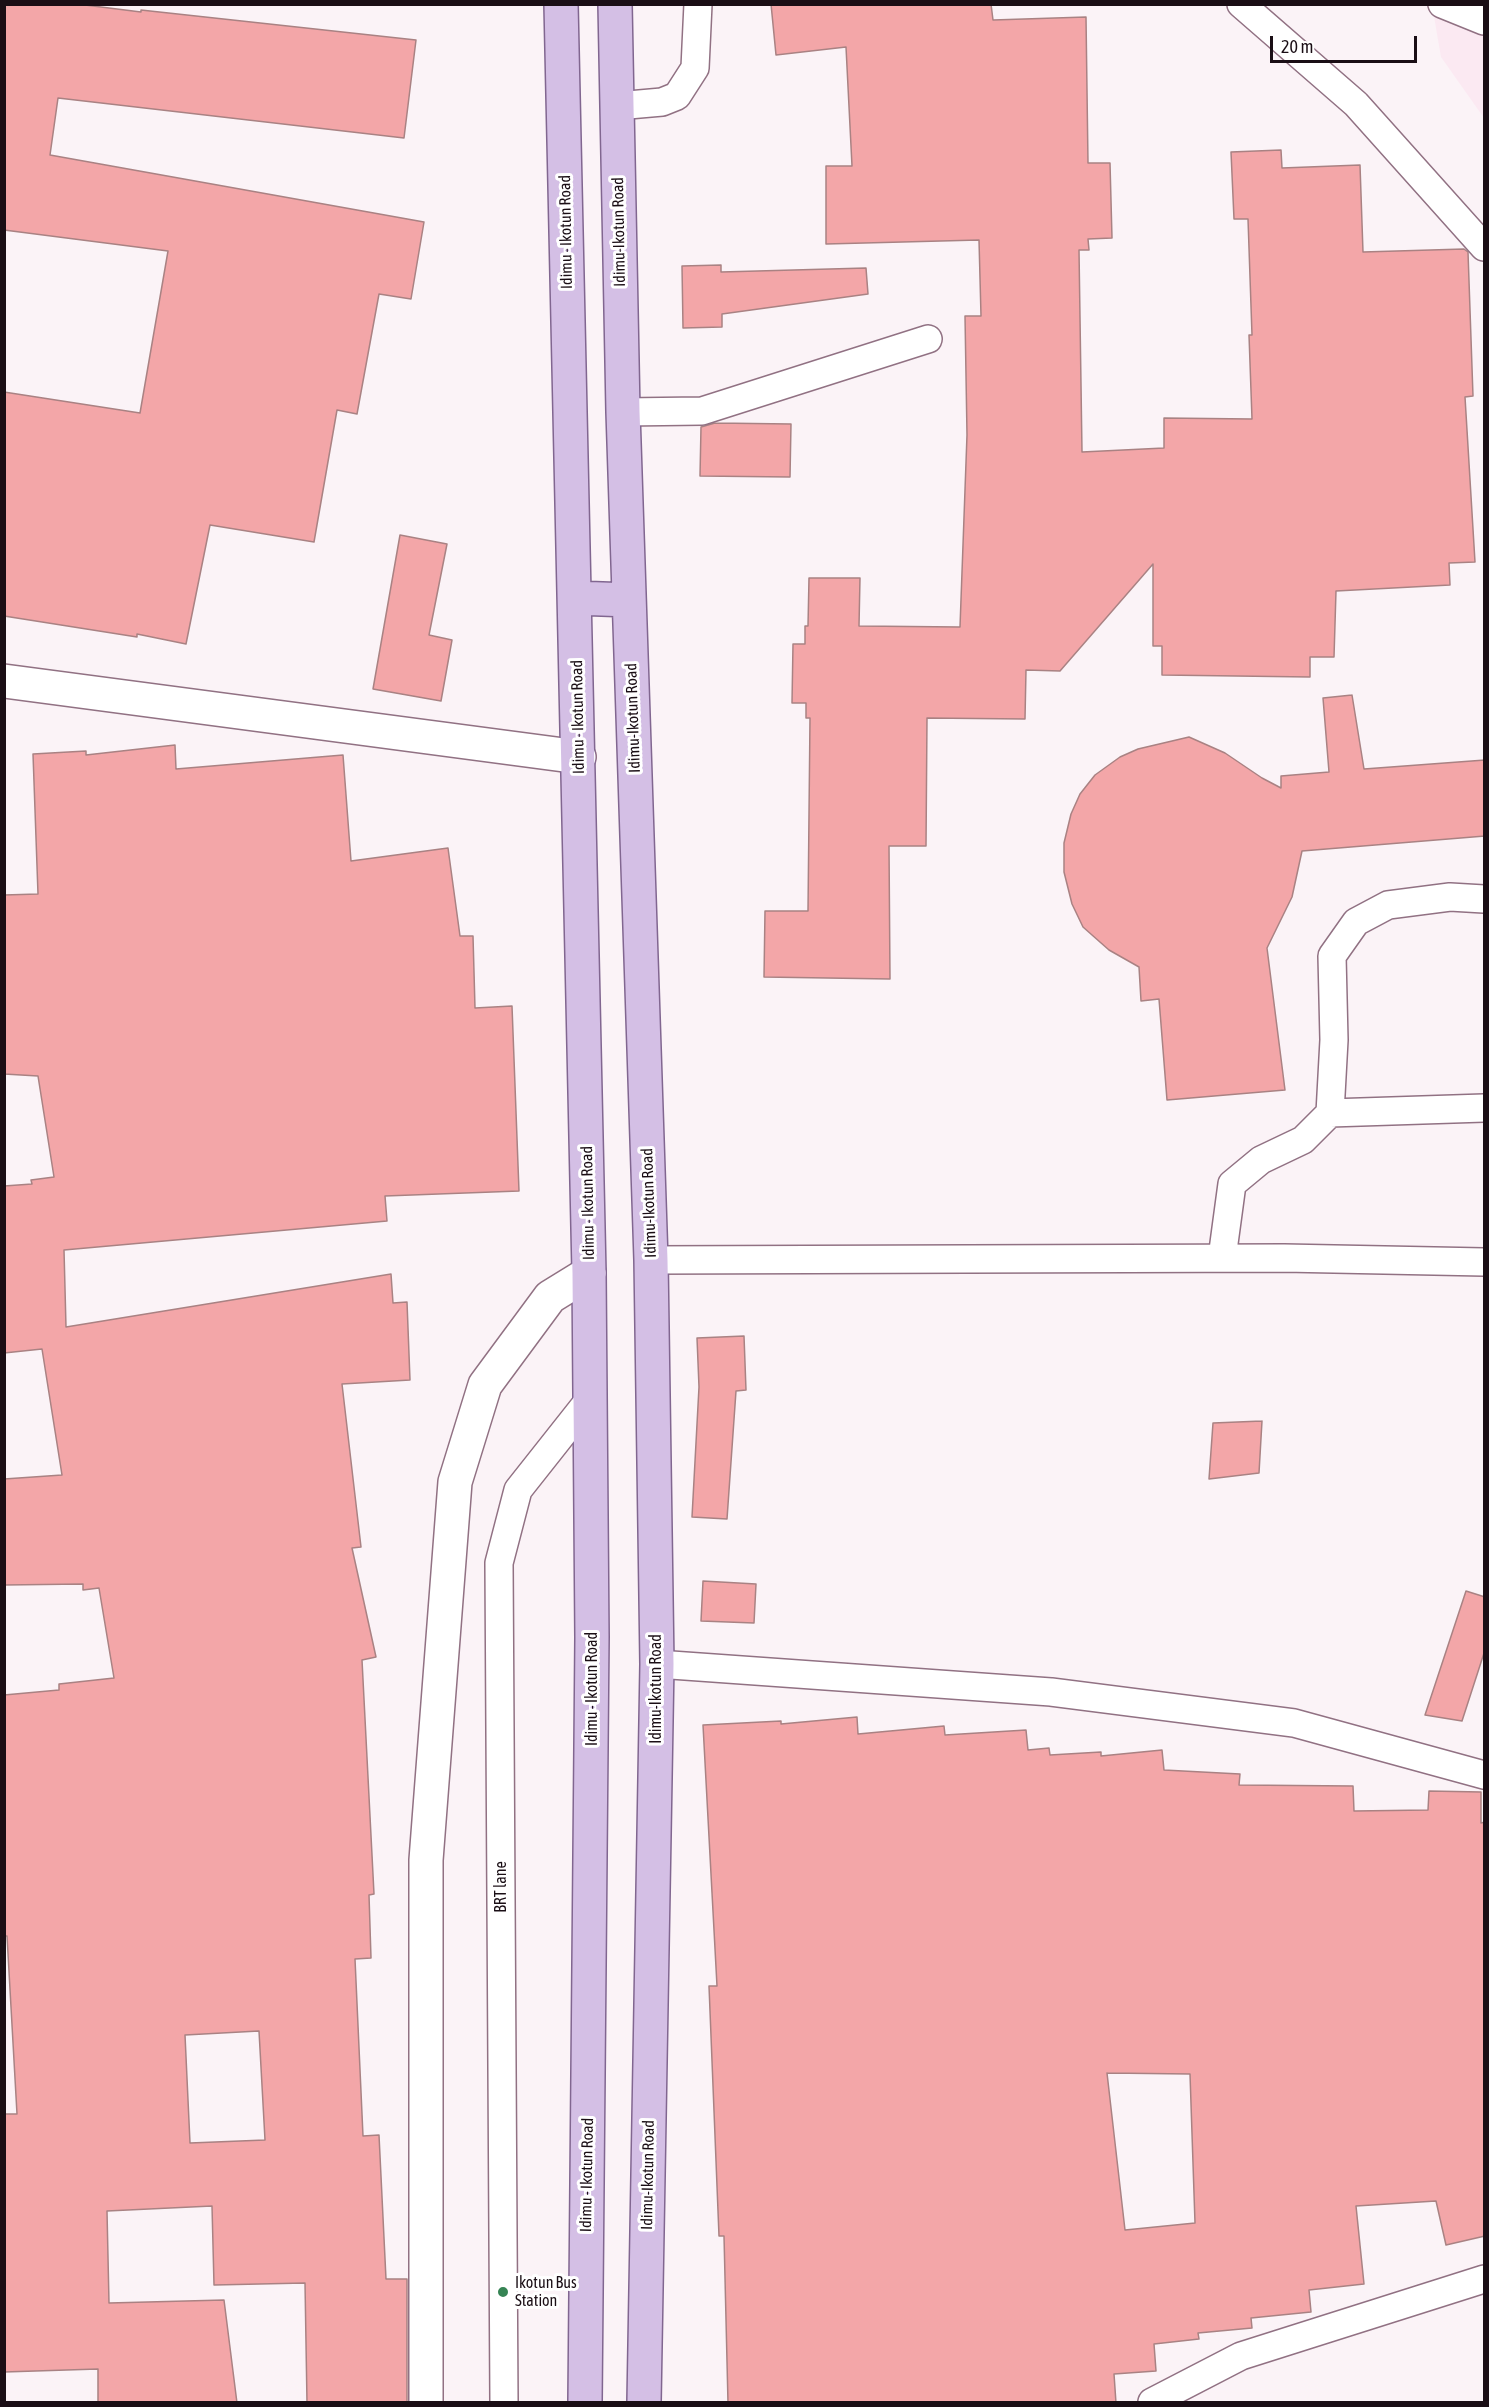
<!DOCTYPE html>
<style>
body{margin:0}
#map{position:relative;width:1489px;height:2407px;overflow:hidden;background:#fbf3f7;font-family:"Asap Condensed",sans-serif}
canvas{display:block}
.frame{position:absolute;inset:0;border:6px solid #1a0e15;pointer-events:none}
.scale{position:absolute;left:1270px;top:36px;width:147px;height:27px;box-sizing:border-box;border:3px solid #1a0e15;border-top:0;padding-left:8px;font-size:18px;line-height:21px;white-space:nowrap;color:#1a0e15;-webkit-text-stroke:4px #fff;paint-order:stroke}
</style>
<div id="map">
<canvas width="1489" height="2407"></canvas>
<div class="frame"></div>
<div class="scale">20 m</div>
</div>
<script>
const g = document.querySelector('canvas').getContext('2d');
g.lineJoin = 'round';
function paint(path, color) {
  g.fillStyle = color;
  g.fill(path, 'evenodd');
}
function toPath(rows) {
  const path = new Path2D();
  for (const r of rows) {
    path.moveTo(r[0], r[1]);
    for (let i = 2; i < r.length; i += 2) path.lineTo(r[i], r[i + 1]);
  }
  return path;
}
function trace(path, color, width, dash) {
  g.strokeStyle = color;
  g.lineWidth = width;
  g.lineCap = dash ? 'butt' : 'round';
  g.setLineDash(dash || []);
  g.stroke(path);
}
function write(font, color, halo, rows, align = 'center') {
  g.font = font + ' "Asap Condensed",sans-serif';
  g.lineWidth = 6;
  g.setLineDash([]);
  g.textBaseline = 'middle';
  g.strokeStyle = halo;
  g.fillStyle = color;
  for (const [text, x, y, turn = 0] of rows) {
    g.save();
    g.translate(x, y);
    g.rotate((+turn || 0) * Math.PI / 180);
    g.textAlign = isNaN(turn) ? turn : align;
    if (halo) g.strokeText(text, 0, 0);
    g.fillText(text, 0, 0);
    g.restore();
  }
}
paint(toPath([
 [1432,5,1484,5,1484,118,1441,57]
]), '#fbe9f2');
const building = toPath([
 [4,4,77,4,141,12,141,10,416,40,404,138,58,98,50,155,424,222,411,299,379,294,357,414,337,410,314,542,210,525,186,644,137,634,137,637,4,616,4,392,140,413,168,251,4,230,4,4],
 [771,4,991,4,993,20,1086,17,1088,163,1110,163,1112,238,1088,239,1089,250,1079,250,1082,452,1164,448,1164,418,1252,419,1249,335,1252,335,1248,219,1234,219,1231,152,1281,150,1282,168,1360,165,1363,252,1464,249,1468,252,1473,396,1465,397,1475,562,1449,563,1450,585,1336,591,1334,657,1310,657,1310,677,1162,675,1162,646,1153,646,1153,564,1060,671,1026,670,1025,719,927,718,926,846,889,846,890,979,764,977,765,911,808,911,810,718,806,718,806,703,792,703,793,644,805,644,805,626,808,626,809,578,860,578,859,626,960,627,967,435,965,316,981,316,979,240,826,244,826,166,852,166,846,47,776,55,771,4],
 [721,265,721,272,866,268,868,294,722,314,722,327,683,328,682,266,721,265],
 [715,423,791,424,790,477,700,476,701,427,715,423],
 [400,535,447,544,429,635,452,640,441,701,373,689,400,535],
 [1352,695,1364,769,1485,760,1485,836,1302,851,1292,897,1267,948,1285,1090,1167,1100,1159,999,1141,1001,1139,967,1109,950,1092,935,1083,927,1072,904,1064,872,1064,843,1071,814,1080,794,1095,775,1120,757,1138,749,1189,737,1225,753,1262,778,1281,788,1281,776,1329,772,1323,698,1352,695],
 [175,745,176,769,343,755,351,861,448,848,460,936,473,936,475,1008,512,1006,519,1191,385,1196,387,1221,64,1250,66,1327,391,1274,393,1303,407,1302,410,1380,342,1384,361,1547,352,1548,376,1657,362,1660,374,1894,369,1895,371,1958,355,1959,363,2136,379,2135,386,2279,407,2279,407,2403,307,2403,305,2283,214,2285,212,2206,107,2211,109,2303,224,2300,237,2403,98,2403,98,2369,4,2372,4,2114,17,2114,7,1936,4,1936,4,1695,59,1690,59,1684,114,1678,99,1588,83,1590,83,1584,4,1585,4,1479,62,1475,42,1349,4,1353,4,1186,32,1184,31,1180,54,1177,38,1076,4,1074,4,895,38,894,33,754,86,751,86,755,175,745],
 [259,2031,265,2140,190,2143,185,2035,259,2031],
 [744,1336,746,1390,736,1391,727,1519,692,1517,699,1387,697,1338,744,1336],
 [1262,1421,1259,1473,1209,1479,1213,1423,1262,1421],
 [703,1581,756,1584,754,1623,701,1621,703,1581],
 [1466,1591,1485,1597,1485,1650,1462,1721,1425,1715,1466,1591],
 [857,1717,858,1734,944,1726,945,1735,1026,1730,1028,1750,1049,1748,1050,1755,1101,1752,1101,1756,1162,1750,1164,1770,1240,1774,1239,1785,1353,1786,1354,1811,1428,1810,1429,1791,1481,1792,1481,1823,1485,1822,1485,2236,1446,2245,1436,2201,1356,2206,1364,2284,1309,2290,1311,2312,1251,2318,1252,2328,1198,2333,1199,2339,1154,2344,1156,2371,1114,2374,1116,2403,728,2403,724,2236,719,2236,709,1986,717,1986,703,1725,781,1721,781,1724,857,1717],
 [1107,2073,1190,2074,1195,2223,1125,2230,1107,2073]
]);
paint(building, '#f3a6a8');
trace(building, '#a98283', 1.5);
const service = toPath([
 [1241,4,1356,104,1484,247],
 [1442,4,1484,21],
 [617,106,662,102,677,96,695,68,698,4],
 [623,412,702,411,928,339],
 [1330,1113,1484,1108],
 [1222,1258,1232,1184,1261,1160,1303,1140,1330,1113,1334,1040,1332,956,1356,922,1388,905,1450,897,1484,899],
 [651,1260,1284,1258,1484,1262],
 [657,1664,1051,1692,1294,1723,1484,1775],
 [504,2402,499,1563,518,1490,590,1399],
 [1152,2402,1241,2356,1484,2279]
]);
const minor = toPath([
 [4,681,579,757],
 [426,2402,426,1860,455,1482,485,1385,550,1297,589,1273]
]);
const primary = toPath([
 [561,4,589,1273,592,1637,585,2402],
 [615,4,623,412,651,1260,657,1664,644,2402],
 [575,598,629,600]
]);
trace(service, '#917183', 30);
trace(minor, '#917183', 36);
trace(primary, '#816690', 36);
trace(service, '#fff', 27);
trace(minor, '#fff', 33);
trace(primary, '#d4bfe5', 33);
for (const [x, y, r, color] of [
 [503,2292,6,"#368454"]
]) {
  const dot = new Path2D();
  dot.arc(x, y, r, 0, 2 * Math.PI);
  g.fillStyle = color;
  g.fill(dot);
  trace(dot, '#fff', 2);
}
write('16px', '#1a0e15', '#fff', [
 ["Idimu - Ikotun Road",566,232,-91],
 ["Idimu-Ikotun Road",619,232,-91],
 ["Idimu - Ikotun Road",578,717,-91],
 ["Idimu-Ikotun Road",633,718,-92],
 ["Idimu - Ikotun Road",588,1203,-91],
 ["Idimu-Ikotun Road",649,1203,-92],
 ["Idimu - Ikotun Road",592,1689,-90],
 ["Idimu-Ikotun Road",656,1689,-90],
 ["BRT lane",501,1887,-90],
 ["Idimu - Ikotun Road",587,2175,-89],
 ["Idimu-Ikotun Road",648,2175,-89]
]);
write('16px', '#1a0e15', '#fff', [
 ["Ikotun Bus",515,2283],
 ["Station",515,2301]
], 'left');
</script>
